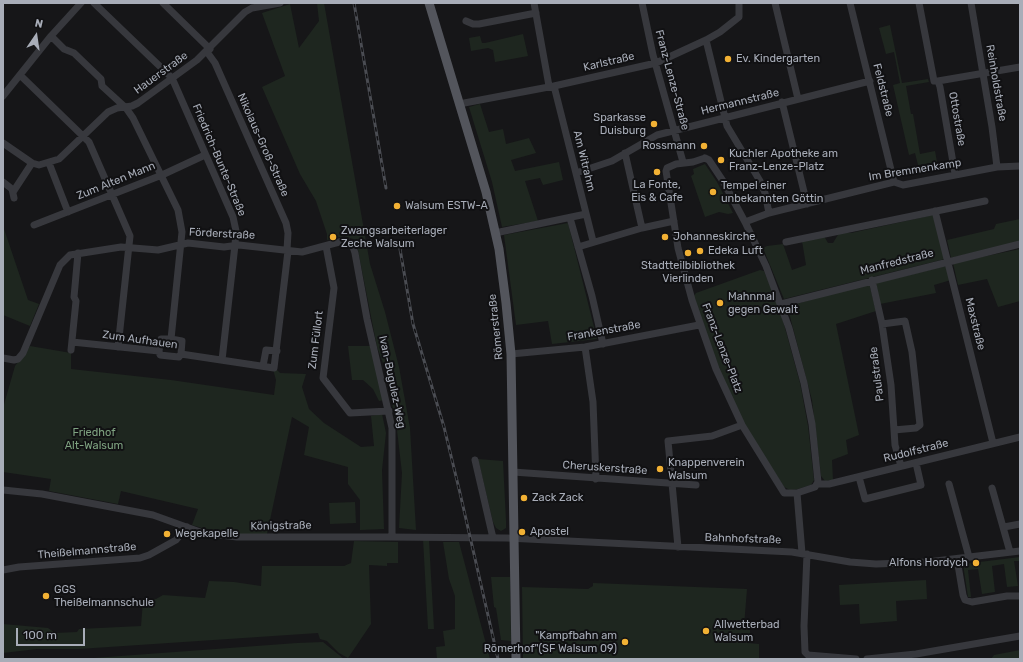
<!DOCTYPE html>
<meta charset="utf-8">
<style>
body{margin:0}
#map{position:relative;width:1023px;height:662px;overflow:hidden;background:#161618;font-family:Rubik,sans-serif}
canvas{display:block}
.frame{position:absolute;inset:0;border:4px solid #a8adb8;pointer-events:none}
.north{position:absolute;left:16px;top:16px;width:40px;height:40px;-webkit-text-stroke:3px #111113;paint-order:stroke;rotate:13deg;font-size:11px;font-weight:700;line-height:16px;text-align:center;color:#a8adb8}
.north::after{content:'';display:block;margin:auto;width:14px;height:18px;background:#a8adb8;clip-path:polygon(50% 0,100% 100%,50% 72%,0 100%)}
.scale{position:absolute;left:16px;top:628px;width:69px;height:18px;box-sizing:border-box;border:2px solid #a8adb8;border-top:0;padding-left:5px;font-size:12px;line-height:14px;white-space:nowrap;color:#a8adb8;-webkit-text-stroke:3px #111113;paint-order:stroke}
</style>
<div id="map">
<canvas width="1023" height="662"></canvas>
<div class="frame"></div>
<div class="north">N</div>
<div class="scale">100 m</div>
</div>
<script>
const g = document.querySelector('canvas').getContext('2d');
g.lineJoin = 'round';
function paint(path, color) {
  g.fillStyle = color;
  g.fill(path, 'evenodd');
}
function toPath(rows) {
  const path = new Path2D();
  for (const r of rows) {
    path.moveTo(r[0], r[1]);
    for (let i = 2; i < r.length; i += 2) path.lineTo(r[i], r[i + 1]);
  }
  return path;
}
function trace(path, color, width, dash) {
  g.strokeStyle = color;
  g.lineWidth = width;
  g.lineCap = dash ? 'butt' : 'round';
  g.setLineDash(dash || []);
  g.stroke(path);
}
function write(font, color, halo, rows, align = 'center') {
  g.font = font + ' Rubik,sans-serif';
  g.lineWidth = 4;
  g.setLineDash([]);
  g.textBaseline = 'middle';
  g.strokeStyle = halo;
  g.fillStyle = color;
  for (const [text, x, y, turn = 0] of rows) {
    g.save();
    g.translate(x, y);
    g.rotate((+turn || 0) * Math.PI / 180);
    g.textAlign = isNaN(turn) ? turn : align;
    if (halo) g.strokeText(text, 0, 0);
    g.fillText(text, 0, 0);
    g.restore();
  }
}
paint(toPath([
 [317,3,324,3,370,264,385,312,399,367,410,428,416,530,399,528,402,473,397,430,386,371,377,347,356,240,344,236,327,240,327,234,316,201,300,174,262,87,285,76,262,13,290,4,299,48,319,21],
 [890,25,902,83,928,79,929,82,906,86,911,114,913,114,920,154,935,151,937,162,918,165,915,153,909,155,893,85,900,83,894,52,886,54,879,28],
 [523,34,528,56,495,62,493,50,488,48,471,51,469,38,480,36,482,43,485,43],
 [480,104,489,132,503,129,506,144,529,138,536,153,511,160,515,171,559,162,563,180,543,185,540,178,525,181,538,221,502,227,492,182,469,107],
 [705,164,717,182,733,213,728,214,719,212,705,217,691,176,694,174,693,169],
 [933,215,945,259,784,299,763,248,767,246,783,244,792,270,806,265,802,241,824,236,828,243,833,243,839,233,851,233],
 [1020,219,1020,242,951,258,947,240,994,229,996,224],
 [568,223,597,339,552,344,548,321,516,325,504,235],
 [3,226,28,300,39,304,30,326,3,315],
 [1020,249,1020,301,998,307,987,279,958,285,953,263],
 [946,266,951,280,934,285,936,293,880,304,876,283],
 [760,270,764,271,779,306,800,383,808,426,814,480,811,485,798,489,790,490,784,487,743,424,724,384,693,297,696,293],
 [869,283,876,311,836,324,859,435,846,440,848,454,832,460,833,480,825,481,821,476,812,400,788,309,789,306],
 [30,346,71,353,71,369,171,380,274,395,276,380,273,369,276,369,280,373,306,374,302,387,309,409,324,423,361,447,374,446,371,416,382,414,386,433,382,470,384,529,360,530,360,500,348,484,348,467,304,455,309,427,292,417,267,534,237,534,202,528,192,525,198,509,121,491,118,504,49,491,51,479,3,472,3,408,15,366],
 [348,346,370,346,384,400,379,401,373,389,363,380,352,380],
 [478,459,503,461,506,521,506,528,501,531,496,528,493,522],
 [355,502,356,523,330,524,329,503],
 [423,539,429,540,434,629,428,629],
 [354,541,398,542,398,563,387,563,387,566,369,565,371,624,348,658,339,653,327,641,320,639,318,633,79,649,37,649,3,653,3,624,48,628,55,633,77,632,79,629,141,626,143,601,156,599,163,595,205,598,209,581,234,582,261,586,262,566,344,566,351,563],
 [443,542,459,542,490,659,437,659,436,647,445,646,443,631,455,629,455,596,449,579],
 [1020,557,1020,561,1014,561,1018,586,1007,587,1004,564,992,566,995,592,982,594,978,569,968,570,971,597,968,597,963,564],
 [491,577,510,577,511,641,501,640,496,608,494,607],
 [926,580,927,599,896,601,897,621,860,624,859,604,840,605,839,585],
 [593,583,747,589,744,626,750,627,750,635,747,635,747,643,759,644,759,659,523,659,522,587,588,589,593,586],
 [323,642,344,659,80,659,297,643],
 [1020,650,1020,659,991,659,994,655]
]), '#1e261f');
trace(toPath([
 [94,3,172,78,233,217,236,231,235,245,222,360],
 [163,3,210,49],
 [534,3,549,86],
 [642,3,653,55,683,162],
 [775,3,798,99],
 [850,3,894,182],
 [919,3,934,81,938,81,940,87,955,174],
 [971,3,992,127,997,167],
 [466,21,473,24,479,24,536,13],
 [51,36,64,49,74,53,101,79,102,86,126,108,133,118,178,210,182,232,171,339],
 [706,40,727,126,760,181,765,193,769,213],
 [207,52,215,63,286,223,288,233,287,250],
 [20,75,89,142,130,236,118,347],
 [938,81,1020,67],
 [554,86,593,241],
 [3,96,51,36,81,3],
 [782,102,807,204],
 [459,104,554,86,656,63,706,40,720,32,739,17,739,3],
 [3,143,32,163,39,165,59,159,108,112,117,108,132,106,138,103,197,60,245,12,252,8,280,3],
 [625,153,642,228],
 [705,158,709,160,723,181,745,222,766,266,789,328,804,383,812,424,818,482,815,487,797,493,784,493,742,425,716,369,692,300,678,248,666,171,667,168,676,164,693,162,705,158],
 [49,163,68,212],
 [576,173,612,161,657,135,870,81],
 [3,182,12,189,14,198],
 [13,192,32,163],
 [935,211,993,443],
 [570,218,592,296,603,344],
 [745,222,769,213,894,182,903,185,997,167,1020,166],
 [34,225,162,175,205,155],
 [495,233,586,214],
 [786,242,985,201],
 [326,246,334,288,323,378,350,413,389,411],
 [578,247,642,228,674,221],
 [872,280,882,324,891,385,895,445,901,466],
 [781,304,1020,244],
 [882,324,905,321,912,352,920,425,916,428,894,430],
 [72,342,159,351],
 [585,347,593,402,596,479],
 [71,350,76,301,74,297,78,253],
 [159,351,161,339,171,339,182,341,181,354],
 [159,351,160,355,169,356,179,357,181,354],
 [181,354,274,368,288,251],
 [511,354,585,347,699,325],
 [3,358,14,360,18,359,23,353,60,265,70,255,121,247,158,250,188,243,224,247,239,245,302,252,343,241,348,242,353,247,355,253,367,319,392,428,392,537],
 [263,366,266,350,277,351],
 [475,460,493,538],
 [513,472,696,485],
 [859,477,865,499,921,485,916,463],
 [817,484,829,484,1020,437],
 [949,484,969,557],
 [992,488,1010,552],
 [3,490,42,494,153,515,203,533,237,537,386,537,507,538,792,552,850,562,876,564,927,562,1020,551],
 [797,493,802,553],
 [1004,527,1020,524],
 [678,547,668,441,712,436,742,425],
 [807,554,804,626,805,652,808,655,856,659],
 [957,559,963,595,965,600,972,602,1007,596,1020,596],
 [3,570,19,567,140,558,149,555,176,540,187,527],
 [867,659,916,654,1020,636]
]), '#37383d', 7);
trace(toPath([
 [429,3,486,192,499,249,506,303,511,354,516,659]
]), '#53555c', 9);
const rail = toPath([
 [354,3,386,188],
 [400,249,413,324,444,427,460,493,498,659]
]);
trace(rail, '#4a4c52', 3);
trace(rail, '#111113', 1.5, [4.5]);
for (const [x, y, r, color] of [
 [728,59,4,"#f2b134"],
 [654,124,4,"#f2b134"],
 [704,146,4,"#f2b134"],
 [721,160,4,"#f2b134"],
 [657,172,4,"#f2b134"],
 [713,192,4,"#f2b134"],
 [397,206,4,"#f2b134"],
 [333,237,4,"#f2b134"],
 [665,237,4,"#f2b134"],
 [700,251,4,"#f2b134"],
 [688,253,4,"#f2b134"],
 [720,303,4,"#f2b134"],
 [660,469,4,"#f2b134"],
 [524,498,4,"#f2b134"],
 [522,532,4,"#f2b134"],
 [167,534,4,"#f2b134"],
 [976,563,4,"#f2b134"],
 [46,596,4,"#f2b134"],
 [706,631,4,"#f2b134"],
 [625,642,4,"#f2b134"]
]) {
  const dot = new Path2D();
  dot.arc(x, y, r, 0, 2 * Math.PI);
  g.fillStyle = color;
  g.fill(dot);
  trace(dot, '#111113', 1.5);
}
write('11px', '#a8adb8', '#111113', [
 ["Ev. Kindergarten",736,59],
 ["Sparkasse",646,118,"right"],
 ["Duisburg",646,131,"right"],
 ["Rossmann",696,146,"right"],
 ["Kuchler Apotheke am",729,154],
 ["Franz-Lenze-Platz",729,167],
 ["La Fonte,",657,185,"center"],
 ["Eis & Cafe",657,198,"center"],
 ["Tempel einer",721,186],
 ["unbekannten Göttin",721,199],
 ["Walsum ESTW-A",405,206],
 ["Zwangsarbeiterlager",341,231],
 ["Zeche Walsum",341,244],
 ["Johanneskirche",673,237],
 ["Edeka Luft",708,251],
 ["Stadtteilbibliothek",688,266,"center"],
 ["Vierlinden",688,279,"center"],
 ["Mahnmal",728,297],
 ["gegen Gewalt",728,310],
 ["Knappenverein",668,463],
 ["Walsum",668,476],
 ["Zack Zack",532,498],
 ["Apostel",530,532],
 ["Wegekapelle",175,534],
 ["Alfons Hordych",968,563,"right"],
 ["GGS",54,590],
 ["Theißelmannschule",54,603],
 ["Allwetterbad",714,625],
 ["Walsum",714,638],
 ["\"Kampfbahn am",617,636,"right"],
 ["Römerhof\"(SF Walsum 09)",617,649,"right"]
], 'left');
write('11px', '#a8adb8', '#111113', [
 ["Karlstraße",609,62,-13],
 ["Hauerstraße",161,73,-36],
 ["Franz-Lenze-Straße",672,80,75],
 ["Reinholdstraße",996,83,80],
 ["Feldstraße",883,90,76],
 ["Hermannstraße",740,102,-14],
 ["Ottostraße",957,119,80],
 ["Nikolaus-Groß-Straße",263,145,66],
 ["Friedrich-Bunte-Straße",219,160,67],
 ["Am Witrahm",584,161,76],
 ["Im Bremmenkamp",915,170,-9],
 ["Zum Alten Mann",116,181,-22],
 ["Förderstraße",222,234,3],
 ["Manfredstraße",897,262,-14],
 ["Maxstraße",975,324,76],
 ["Römerstraße",496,327,-96],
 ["Frankenstraße",604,331,-10],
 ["Zum Aufhauen",140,340,8],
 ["Zum Füllort",316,340,-83],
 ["Franz-Lenze-Platz",722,348,69],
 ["Paulstraße",877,374,-97],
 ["Ivan-Bugulez-Weg",392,382,78],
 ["Rudolfstraße",916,451,-14],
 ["Cheruskerstraße",605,468,4],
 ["Königstraße",281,526,-1],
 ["Bahnhofstraße",743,539,2],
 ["Theißelmannstraße",87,551,-5]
]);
write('11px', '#7fa381', '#111113', [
 ["Friedhof",94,433],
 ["Alt-Walsum",94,446]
]);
</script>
